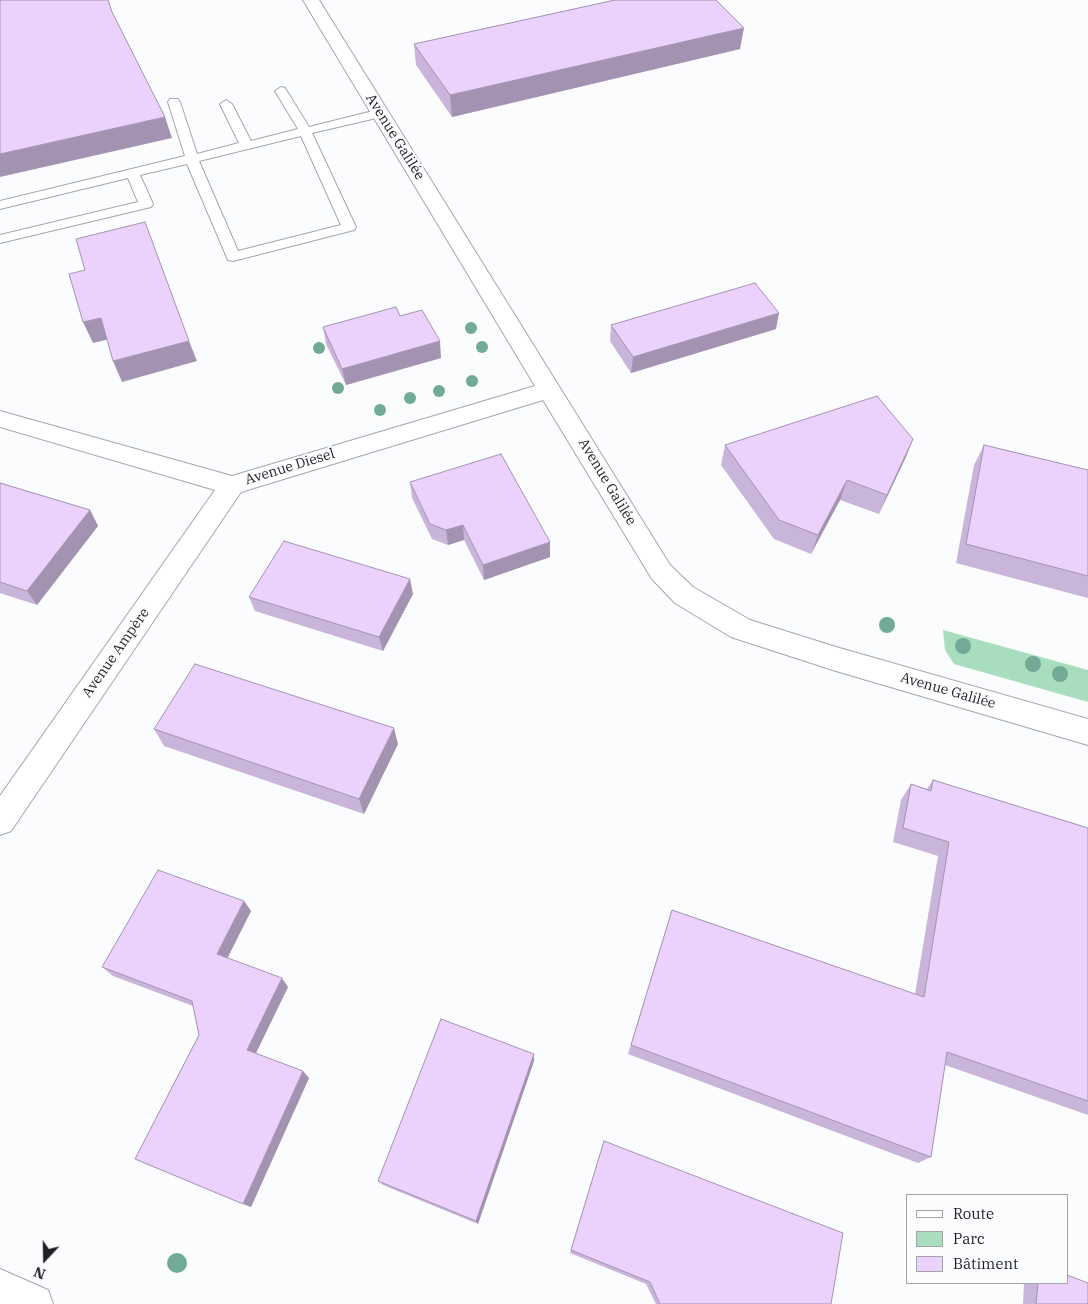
<!DOCTYPE html>
<meta charset="utf-8">
<style>
body{margin:0}
#map{position:relative;width:1088px;height:1304px;overflow:hidden;background:#fbfcfe;font-family:"IBM Plex Serif",serif}
canvas{display:block}
.legend{position:absolute;left:906px;top:1194px;width:162px;height:90px;box-sizing:border-box;background:#fbfcfe;border:1px solid #a3a4a6;margin:0;padding:6px 9px;list-style:none;font-size:15px;color:#1e2023}
.legend li{display:flex;align-items:center;gap:10px;height:25px}
.legend b{width:25px;border:1px solid #a3a4a6}
.north{position:absolute;left:20px;top:1234px;width:50px;height:50px;-webkit-text-stroke:4px #fbfcfe;paint-order:stroke;rotate:201deg;font-size:14px;font-weight:700;line-height:20px;text-align:center;color:#1e2023}
.north::after{content:'';display:block;margin:auto;width:18px;height:22px;background:#1e2023;clip-path:polygon(50% 0,100% 100%,50% 72%,0 100%)}
</style>
<div id="map">
<canvas width="1088" height="1304"></canvas>
<ul class="legend">
<li><b style="height:6px;background:#fff"></b>Route</li>
<li><b style="height:14px;background:#a8debe"></b>Parc</li>
<li><b style="height:14px;background:#ead2fc"></b>Bâtiment</li>
</ul>
<div class="north">N</div>
</div>
<script>
const g = document.querySelector('canvas').getContext('2d');
g.lineJoin = 'round';
function paint(path, color) {
  g.fillStyle = color;
  g.fill(path, 'evenodd');
}
function toPath(rows) {
  const path = new Path2D();
  for (const r of rows) {
    path.moveTo(r[0], r[1]);
    for (let i = 2; i < r.length; i += 2) path.lineTo(r[i], r[i + 1]);
  }
  return path;
}
function trace(path, color, width, dash) {
  g.strokeStyle = color;
  g.lineWidth = width;
  g.lineCap = dash ? 'butt' : 'round';
  g.setLineDash(dash || []);
  g.stroke(path);
}
function write(font, color, halo, rows, align = 'center') {
  g.font = font + ' "IBM Plex Serif",serif';
  g.lineWidth = 4;
  g.setLineDash([]);
  g.textBaseline = 'middle';
  g.strokeStyle = halo;
  g.fillStyle = color;
  for (const [text, x, y, turn = 0] of rows) {
    g.save();
    g.translate(x, y);
    g.rotate((+turn || 0) * Math.PI / 180);
    g.textAlign = isNaN(turn) ? turn : align;
    if (halo) g.strokeText(text, 0, 0);
    g.fillText(text, 0, 0);
    g.restore();
  }
}
paint(toPath([
 [943,630,1088,670,1088,702,954,664,945,650]
]), '#a8debe');
const lane = toPath([
 [281,87,285,88,309,127,381,109,387,113,385,116,312,133,356,227,354,230,233,261,228,260,187,164,140,175,153,204,151,207,0,243,0,235,138,202,128,178,0,209,0,201,185,156,168,102,170,99,178,99,180,102,197,154,239,143,220,104,226,100,232,104,251,141,298,129,275,91,281,87],
 [301,136,341,225,238,251,199,161,301,136]
]);
const street = toPath([
 [303,0,319,0,670,565,693,587,750,620,836,647,1088,719,1088,745,836,671,731,637,675,603,652,579,543,400,241,492,11,831,0,835,0,796,215,490,0,427,0,411,232,476,535,386,303,0]
]);
const primary = toPath([
 [0,1269,48,1290,53,1304,0,1304,0,1269]
]);
trace(lane, '#a2a6af', 2);
trace(street, '#a2a6af', 2);
trace(primary, '#a2a6af', 2);
paint(lane, '#fff');
paint(street, '#fff');
paint(primary, '#fff');
g.fillStyle = '#71ab96';
for (const [x, y, r] of [
 [471,328,6],
 [482,347,6],
 [319,348,6],
 [472,381,6],
 [338,388,6],
 [439,391,6],
 [410,398,6],
 [380,410,6],
 [887,625,8],
 [963,646,8],
 [1033,664,8],
 [1060,674,8],
 [177,1263,10]
]) {
  g.beginPath();
  g.arc(x, y, r, 0, 2 * Math.PI);
  g.fill();
}
paint(toPath([
 [611,0,716,0,740,49,452,117,416,65,414,44,611,1],
 [400,316,441,358,346,385,326,344,323,327],
 [611,325,776,329,631,373,610,341],
 [913,439,905,459,879,514,840,500,811,554,774,539,721,465,725,445],
 [984,445,1088,470,1088,598,956,563,974,465],
 [410,482,550,557,484,580,464,540,448,545,432,539,412,498],
 [0,483,90,510,98,526,37,605,0,593],
 [413,594,383,651,255,611,249,597],
 [154,729,398,744,364,814,164,746],
 [933,780,1088,828,1088,1115,945,1065,931,1157,918,1163,628,1054,672,910,915,994,938,856,893,842,901,800,911,784,927,789],
 [244,901,251,911,227,958,288,987,256,1053,309,1078,251,1207,135,1159,199,1035,193,1006,113,976,102,967],
 [534,1054,534,1061,478,1224,383,1185,378,1181],
 [604,1141,831,1304,656,1304,646,1284,570,1253],
 [1024,1283,1067,1283,1088,1304,1023,1304]
]), '#c9b5d9');
paint(toPath([
 [744,28,740,49,452,117,450,95],
 [165,117,172,138,0,177,0,154],
 [779,313,776,329,631,373,633,357],
 [101,318,110,339,93,343,83,322],
 [189,341,197,361,122,382,113,361],
 [440,341,441,358,346,385,342,369],
 [913,439,905,459,879,514,887,495],
 [847,480,840,500,811,554,818,535],
 [90,510,98,526,37,605,27,591],
 [463,525,464,540,448,545,446,530],
 [550,542,550,557,484,580,483,565],
 [410,579,413,594,383,651,379,637],
 [394,728,398,744,364,814,359,799],
 [244,901,251,911,225,963,217,954],
 [282,978,288,987,254,1057,247,1050],
 [534,1054,534,1061,478,1224,476,1221],
 [303,1071,309,1078,251,1207,243,1204]
]), '#a493b0');
const building = toPath([
 [0,0,108,0,112,12,165,117,0,154,0,0],
 [615,0,716,0,744,28,450,95,414,44,615,0],
 [145,222,189,341,113,361,101,318,83,322,69,274,85,270,76,239,145,222],
 [755,283,779,313,633,357,611,325,755,283],
 [396,307,400,316,422,310,440,341,342,369,323,327,396,307],
 [877,396,913,439,887,495,847,480,818,535,779,520,725,445,877,396],
 [984,445,1088,470,1088,576,966,544,984,445],
 [501,454,550,542,483,565,463,525,446,530,430,524,410,482,501,454],
 [0,483,90,510,27,591,0,582,0,483],
 [284,541,410,579,379,637,249,597,284,541],
 [195,664,394,728,359,799,154,729,195,664],
 [933,780,1088,828,1088,1101,947,1052,931,1157,631,1045,672,910,924,997,949,842,903,828,911,784,931,791,933,780],
 [158,870,244,901,217,954,282,978,247,1050,303,1071,243,1204,135,1159,199,1035,192,1001,102,967,158,870],
 [441,1019,534,1054,476,1221,378,1181,441,1019],
 [604,1141,843,1233,831,1304,660,1304,650,1282,571,1250,604,1141],
 [1067,1275,1088,1283,1088,1304,1036,1304,1038,1283,1067,1283,1067,1275]
]);
paint(building, '#ead2fc');
trace(building, '#a493b0', 1);
write('14px', '#1e2023', '#fbfcfe', [
 ["Avenue Galilée",395,137,58],
 ["Avenue Diesel",290,467,-17],
 ["Avenue Galilée",607,482,59],
 ["Avenue Ampère",116,653,-55],
 ["Avenue Galilée",948,691,16]
]);
</script>
